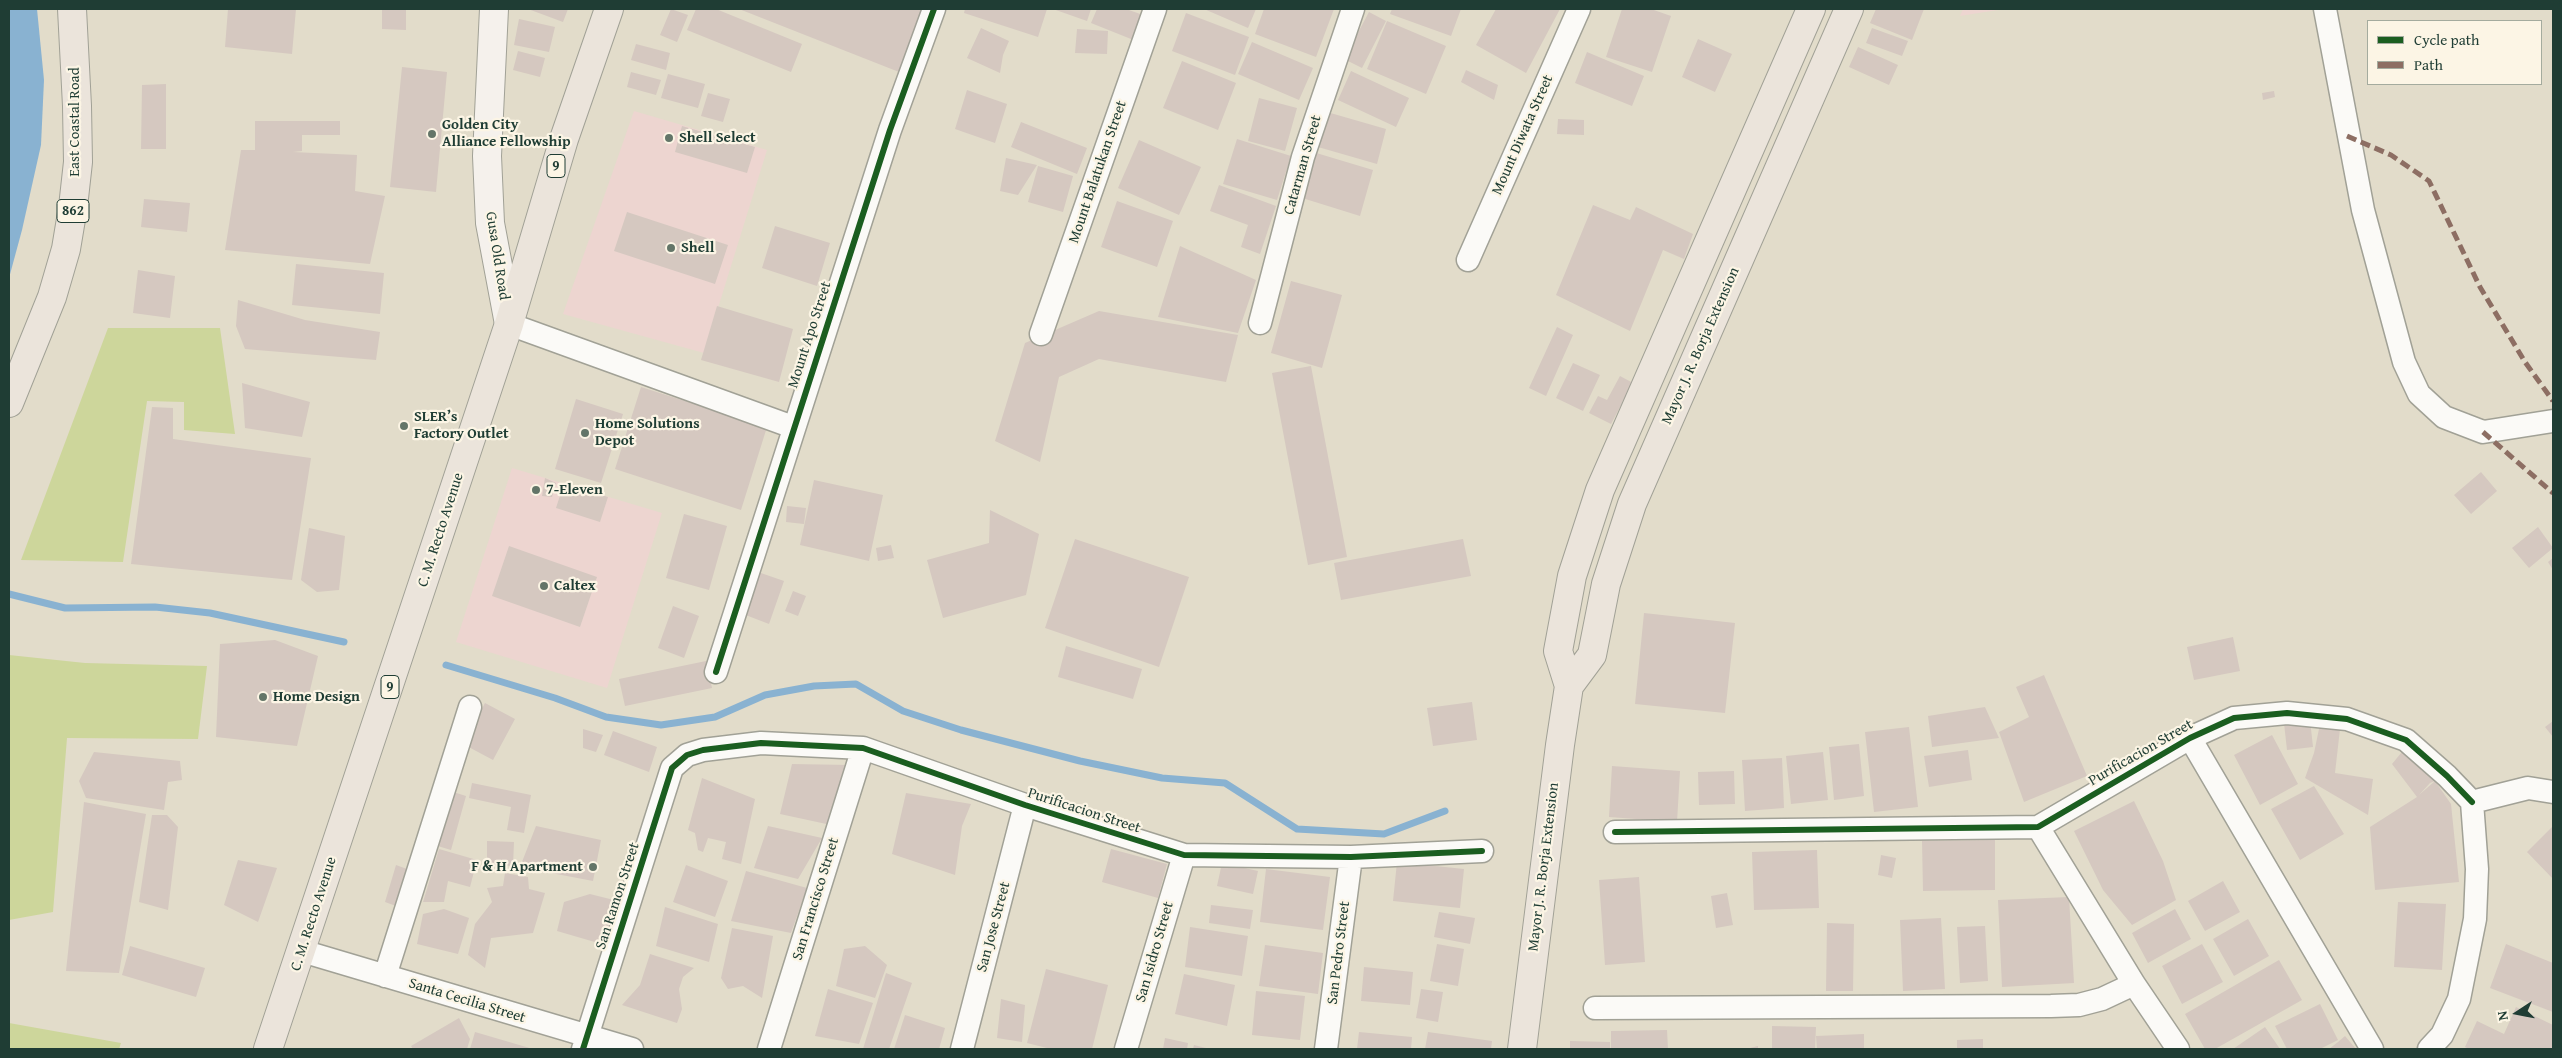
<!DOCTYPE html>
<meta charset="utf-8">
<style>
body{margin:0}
#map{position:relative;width:2562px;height:1058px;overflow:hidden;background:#e2dcca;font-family:"Gentium Book Plus",serif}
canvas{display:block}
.frame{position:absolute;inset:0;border:10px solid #1f3d34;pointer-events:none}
.legend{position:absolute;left:2367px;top:20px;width:175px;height:65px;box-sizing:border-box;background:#fcf5e5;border:1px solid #a4ab9e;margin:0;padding:6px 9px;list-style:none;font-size:15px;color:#1f3d34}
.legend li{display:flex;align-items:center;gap:10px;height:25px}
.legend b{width:25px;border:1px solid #a4ab9e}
.north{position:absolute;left:2492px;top:988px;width:50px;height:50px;-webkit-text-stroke:4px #fcf5e5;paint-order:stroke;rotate:259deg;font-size:14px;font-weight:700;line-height:20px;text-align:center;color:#1f3d34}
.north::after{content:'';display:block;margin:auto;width:18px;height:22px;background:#1f3d34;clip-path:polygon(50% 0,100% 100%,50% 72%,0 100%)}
</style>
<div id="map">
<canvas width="2562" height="1058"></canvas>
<div class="frame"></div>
<ul class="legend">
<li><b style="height:6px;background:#1b5e20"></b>Cycle path</li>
<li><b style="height:6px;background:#8d6e63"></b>Path</li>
</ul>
<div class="north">N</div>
</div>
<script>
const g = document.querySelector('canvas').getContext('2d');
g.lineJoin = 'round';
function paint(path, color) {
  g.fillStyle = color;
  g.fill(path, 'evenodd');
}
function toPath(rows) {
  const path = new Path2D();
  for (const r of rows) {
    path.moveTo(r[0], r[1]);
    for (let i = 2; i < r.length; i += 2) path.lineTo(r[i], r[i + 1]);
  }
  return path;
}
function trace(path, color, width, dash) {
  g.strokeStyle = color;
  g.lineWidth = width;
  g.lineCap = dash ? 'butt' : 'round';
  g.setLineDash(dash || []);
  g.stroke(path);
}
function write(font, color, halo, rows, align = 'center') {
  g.font = font + ' "Gentium Book Plus",serif';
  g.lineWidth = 4.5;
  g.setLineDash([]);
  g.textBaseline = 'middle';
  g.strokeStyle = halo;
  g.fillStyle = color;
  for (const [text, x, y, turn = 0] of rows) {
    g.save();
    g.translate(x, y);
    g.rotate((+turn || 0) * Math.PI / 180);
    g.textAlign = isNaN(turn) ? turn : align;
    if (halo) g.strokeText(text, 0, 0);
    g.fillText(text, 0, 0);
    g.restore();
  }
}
paint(toPath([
 [1963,9,2004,9,1960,16],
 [634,111,767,150,704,353,563,314],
 [512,468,662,513,607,688,456,642]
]), '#edd5d0');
paint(toPath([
 [108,328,220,328,235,434,184,430,184,402,147,401,123,562,21,560],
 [9,655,85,663,207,666,198,739,67,738,53,912,9,920],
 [9,1023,121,1043,119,1049,9,1049]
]), '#cdd69b');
paint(toPath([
 [9,9,37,9,44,80,41,145,22,230,9,278]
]), '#89b2d1');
trace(toPath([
 [9,594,65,608,155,607,210,613,344,642],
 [446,665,555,698,606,717,661,725,715,717,765,695,814,686,856,684,903,711,961,730,1080,761,1162,778,1225,783,1297,829,1384,834,1445,811]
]), '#89b2d1', 7);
paint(toPath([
 [228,9,296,9,292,54,225,47],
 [382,9,406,9,406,30,382,29],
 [528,9,568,9,563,22],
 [671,9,688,15,677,42,660,35],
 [696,9,716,9,802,44,791,72,687,30],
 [739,9,924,9,899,72],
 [965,9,1047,9,1038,37,964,13],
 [1053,9,1091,9,1087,21],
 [1097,9,1126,9,1146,16,1136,41,1091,23],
 [1204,9,1256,9,1248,28],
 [1264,9,1334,9,1316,57,1255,34],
 [1392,9,1461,9,1451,36,1390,14],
 [1496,9,1560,9,1526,73,1476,45],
 [1622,9,1651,9,1671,16,1652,72,1606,57],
 [1876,9,1924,9,1912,40,1870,23],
 [1369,12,1386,21,1362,68,1344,59],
 [1186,13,1249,37,1235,75,1172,51],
 [519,19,555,27,549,52,514,45],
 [1387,21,1446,46,1426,94,1367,69],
 [981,28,1009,41,1003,55,1000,73,967,58],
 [1872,28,1908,41,1902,56,1866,43],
 [1077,29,1108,31,1107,54,1075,53],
 [1698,39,1732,54,1715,92,1682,77],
 [1252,42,1313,68,1299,100,1238,74],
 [636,44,670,53,666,70,631,60],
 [1858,47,1898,65,1889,85,1849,67],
 [518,51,545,58,540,77,513,70],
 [1587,52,1644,76,1632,106,1575,83],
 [1182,61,1236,83,1218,130,1163,108],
 [402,67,447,72,436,192,390,187],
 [1466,70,1498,85,1494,100,1461,82],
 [1351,71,1409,98,1396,127,1338,100],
 [631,72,661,80,656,95,627,87],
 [668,74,705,84,698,108,661,98],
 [166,84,166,149,141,149,142,85],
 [967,90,1007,104,995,143,955,129],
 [2274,91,2275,97,2263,100,2262,93],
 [708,93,730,99,723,122,701,116],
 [1259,98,1297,108,1285,151,1248,141],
 [1327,112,1386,129,1377,164,1318,147],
 [1558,119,1584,120,1584,135,1557,134],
 [255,121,340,121,340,135,302,135,302,151,293,152,357,155,355,191,385,196,370,264,225,250,241,150,255,150],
 [1021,122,1087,148,1077,174,1011,147],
 [682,126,755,147,747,173,675,152],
 [1237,139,1291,156,1277,200,1223,184],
 [1139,140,1201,167,1179,215,1118,188],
 [1313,152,1373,170,1360,216,1299,197],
 [1006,158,1037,165,1018,195,1000,191],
 [1038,166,1073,176,1063,212,1028,202],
 [1219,185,1276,206,1260,254,1241,247,1248,225,1210,211],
 [144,199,190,203,187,232,141,227],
 [1117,201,1173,221,1157,267,1101,247],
 [1593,205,1630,220,1636,207,1693,234,1684,259,1663,250,1630,331,1556,295],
 [627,212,728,245,715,284,614,251],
 [775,226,830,243,817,286,762,268],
 [1180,246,1256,280,1238,333,1158,317],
 [296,264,384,273,380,314,292,305],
 [138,270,175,276,170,318,133,313],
 [1291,281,1342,295,1322,368,1271,353],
 [238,300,305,320,380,332,376,360,245,349,236,326],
 [717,306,793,329,779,382,701,360],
 [1099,311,1238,335,1226,382,1099,359,1059,377,1040,462,995,441,1025,343],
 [1557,327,1573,335,1546,396,1529,388],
 [1573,363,1600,375,1583,411,1556,398],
 [1311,366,1347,557,1308,565,1272,373],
 [1620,376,1633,383,1611,424,1589,413,1598,396,1607,400],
 [242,383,310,402,302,437,245,428],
 [641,387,767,427,741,510,615,469],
 [576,399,623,414,601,483,555,469],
 [152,407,173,408,173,439,311,458,292,580,131,564],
 [2481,472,2497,491,2471,514,2454,495],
 [545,478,556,483,552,497,542,496],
 [814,480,883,495,869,561,800,545],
 [564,483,608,497,600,522,556,508],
 [787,506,806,508,804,524,786,522],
 [990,510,1039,534,1026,595,943,618,927,560,989,543],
 [684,514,727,526,709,590,666,578],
 [2538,527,2553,548,2529,568,2512,548],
 [309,528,345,536,339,590,317,592,301,580],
 [1075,539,1189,577,1159,667,1045,628],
 [1463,539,1471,576,1341,600,1334,563],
 [891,545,894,558,878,561,876,548],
 [509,546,597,577,580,627,492,596],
 [2553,558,2553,570,2548,562],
 [758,572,784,581,769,624,743,614],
 [793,591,806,596,798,616,785,611],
 [673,606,699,616,684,658,658,648],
 [1644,613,1735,623,1725,713,1635,704],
 [2233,637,2240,671,2194,680,2187,647],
 [275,640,318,656,297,746,216,737,220,644],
 [1066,646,1142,669,1133,699,1058,677],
 [706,661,712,688,625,706,619,679],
 [2044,675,2087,776,2024,802,1999,732,2029,717,2016,687],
 [1472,702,1477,740,1433,746,1427,708],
 [485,703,515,719,493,760,463,744],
 [1985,707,1999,738,1932,747,1928,716],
 [2310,720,2313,747,2287,750,2284,723],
 [2553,721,2553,737,2545,727],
 [2320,724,2340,729,2335,773,2373,779,2368,815,2305,778,2314,753],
 [1909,727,1918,807,1874,812,1865,732],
 [583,729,603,735,596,752,583,748],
 [613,731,657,747,649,772,604,755],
 [2272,735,2298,784,2260,805,2234,755],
 [1859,744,1864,796,1834,800,1829,747],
 [2406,747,2444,777,2430,783,2419,795,2435,781,2451,804,2459,882,2375,890,2370,827,2417,797,2392,764],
 [1968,750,1972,780,1929,787,1924,756],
 [94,752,180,761,182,780,168,782,164,810,86,798,79,781],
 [1823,752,1828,800,1791,804,1786,756],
 [1782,758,1784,808,1745,811,1742,760],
 [792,764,849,765,831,825,780,814],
 [1612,766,1680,771,1677,822,1609,817],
 [1734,771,1735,804,1699,805,1698,772],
 [702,778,755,799,741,864,722,859,726,842,708,838,703,852,698,850,695,833,688,830],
 [472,783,531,795,524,833,507,830,511,807,469,798],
 [2314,786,2344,834,2300,860,2271,809],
 [447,790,466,796,451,850,431,844],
 [906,793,971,804,962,826,955,875,892,854],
 [2134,801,2163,861,2176,900,2132,925,2103,890,2074,831],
 [84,802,146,814,119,973,66,971],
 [152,815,167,815,178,827,168,910,139,902],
 [536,826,601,840,593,881,520,867],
 [768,826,822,838,798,879,754,868],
 [2553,826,2553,879,2527,852],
 [1995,840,1995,890,1923,891,1922,841],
 [487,841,514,842,513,866,487,865],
 [439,849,477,860,470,887,448,881,444,902,423,902],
 [1111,849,1167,864,1158,898,1102,882],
 [1817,850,1819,908,1754,910,1752,852],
 [1881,855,1896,858,1892,878,1878,875],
 [238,860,277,868,258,922,224,905],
 [1397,862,1464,869,1460,908,1393,901],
 [1222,863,1258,871,1253,894,1217,886],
 [396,865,407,869,396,906,385,902],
 [686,865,728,881,715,917,673,902],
 [1266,869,1330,877,1323,930,1260,922],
 [746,871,807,888,791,933,731,921],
 [505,873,528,877,529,889,545,893,533,933,491,938,485,968,468,955,475,924,492,902,487,888,503,886],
 [1639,877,1645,962,1605,965,1599,880],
 [2223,881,2240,912,2205,931,2188,901],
 [1727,893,1733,925,1716,928,1711,896],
 [590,894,618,901,605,945,557,931,564,902],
 [2069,897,2074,983,2002,987,1998,900],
 [2398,902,2446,904,2442,970,2394,967],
 [1211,905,1253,910,1250,929,1209,923],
 [665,907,718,924,709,962,656,946],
 [444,909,469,918,458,954,417,944,423,914],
 [2175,909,2191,939,2148,963,2132,933],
 [1439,912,1475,918,1470,944,1434,937],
 [1941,918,1945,989,1903,991,1900,920],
 [2248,919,2269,956,2234,976,2213,939],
 [1827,923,1854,924,1853,991,1826,991],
 [1985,926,1988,981,1960,983,1957,927],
 [1190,927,1248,936,1242,976,1185,967],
 [732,928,773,936,762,998,743,986,728,989,721,978],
 [1437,944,1464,949,1458,986,1430,981],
 [2202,944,2223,982,2182,1004,2162,966],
 [2506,944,2553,963,2553,1012,2490,988],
 [1265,945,1323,953,1318,994,1259,986],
 [130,946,205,968,196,997,122,975],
 [865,946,887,965,875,998,836,986,844,949],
 [650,954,694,968,683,977,679,989,682,1009,677,1023,622,1005,640,985],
 [2279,960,2302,1000,2215,1049,2205,1049,2185,1014],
 [1364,967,1413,972,1410,1005,1361,1001],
 [1046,969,1108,985,1092,1049,1051,1049,1027,1043],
 [886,973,912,983,889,1049,863,1049],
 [1184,974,1235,985,1227,1026,1175,1014],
 [828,989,873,1003,859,1044,815,1036],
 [1421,989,1443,992,1438,1022,1416,1018],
 [1256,991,1305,996,1300,1040,1252,1035],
 [1001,999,1025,1005,1022,1042,997,1038],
 [2320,1004,2338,1040,2320,1049,2287,1049,2275,1026],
 [2516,1007,2553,1025,2553,1049,2469,1049,2465,1047,2477,1021,2504,1034],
 [905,1015,945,1028,939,1049,894,1049],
 [459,1018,470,1039,467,1049,413,1049,411,1046],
 [1772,1026,1816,1027,1815,1049,1772,1049],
 [2265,1027,2280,1049,2233,1049],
 [1667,1030,1668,1049,1611,1049,1611,1031],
 [475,1032,533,1049,470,1049],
 [1359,1032,1412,1037,1411,1049,1357,1049],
 [1428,1032,1492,1041,1491,1049,1425,1049],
 [1864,1034,1864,1049,1817,1049,1816,1036],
 [2345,1036,2356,1049,2329,1049,2338,1042],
 [1165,1038,1188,1043,1187,1049,1163,1049],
 [1983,1039,1983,1049,1957,1049,1957,1040],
 [1570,1041,1610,1042,1610,1049,1570,1049],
 [1194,1045,1210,1049,1193,1049],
 [1758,1046,1758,1049,1746,1049]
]), '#d5c8c0');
const street = toPath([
 [2325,9,2363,210,2404,362,2419,394,2444,417,2483,432,2553,421],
 [1468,260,1579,9],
 [1260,323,1303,157,1353,9],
 [509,324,793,427],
 [1041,334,1155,9],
 [716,672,890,130,934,9],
 [2190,738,2372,1049],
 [2472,802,2528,788,2553,792],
 [2038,827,2134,984,2178,1049],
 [1615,832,2038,827,2190,738,2234,718,2287,713,2347,719,2406,740,2447,776,2472,802],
 [302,951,632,1049],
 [385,976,470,707],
 [1595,1008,2051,1006,2079,1005,2102,999,2134,984],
 [583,1049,672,768,687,755,703,750,761,743,863,748,1025,805,1184,855,1351,857,1482,851],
 [769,1049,863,748],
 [962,1049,1025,805],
 [1126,1049,1184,855],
 [1326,1049,1351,857],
 [2429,1049,2442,1035,2459,999,2475,919,2477,869,2472,802]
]);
const secondary = toPath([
 [494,9,487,156,490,223,509,324]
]);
const primary = toPath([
 [9,403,52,297,66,249,73,207,78,162,77,106,72,9],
 [1569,686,1558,651,1572,576,1600,490,1811,9],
 [1522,1049,1560,745,1569,686,1592,655,1606,584,1632,504,1849,9]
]);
const highway = toPath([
 [268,1049,509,324,564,139,609,9]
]);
trace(street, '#a1a196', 25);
trace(secondary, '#a1a196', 30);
trace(primary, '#a1a196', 30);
trace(highway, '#a1a196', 30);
trace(street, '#fbfaf7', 22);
trace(secondary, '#f5f1ec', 28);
trace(primary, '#ebe4db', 28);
trace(highway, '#ebe4db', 28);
trace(toPath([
 [2347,136,2391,155,2429,181,2480,287,2525,362,2553,401],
 [2483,432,2553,493]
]), '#8d6e63', 5, [10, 5]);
trace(toPath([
 [716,672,890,130,934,9],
 [1615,832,2038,827,2190,738,2234,718,2287,713,2347,719,2406,740,2447,776,2472,802],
 [583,1049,672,768,687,755,703,750,761,743,863,748,1025,805,1184,855,1351,857,1482,851]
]), '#1b5e20', 6);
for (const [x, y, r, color] of [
 [432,134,5,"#637568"],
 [669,138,5,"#637568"],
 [671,248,5,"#637568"],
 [404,426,5,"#637568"],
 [585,433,5,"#637568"],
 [536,490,5,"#637568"],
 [544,586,5,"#637568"],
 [263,697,5,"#637568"],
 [593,867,5,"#637568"]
]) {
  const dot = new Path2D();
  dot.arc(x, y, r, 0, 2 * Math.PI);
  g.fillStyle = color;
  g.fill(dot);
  trace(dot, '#fcf5e5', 2);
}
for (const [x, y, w] of [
 [556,166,18],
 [73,211,32],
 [390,687,18]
]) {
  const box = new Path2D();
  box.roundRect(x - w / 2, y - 11.5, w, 23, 4);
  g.fillStyle = '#fcf5e5';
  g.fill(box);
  trace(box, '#1f3d34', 1);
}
write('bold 14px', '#1f3d34', null, [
 ["9",556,166],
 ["862",73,211],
 ["9",390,687]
]);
write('15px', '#1f3d34', '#fcf5e5', [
 ["East Coastal Road",75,122,-90],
 ["Mount Diwata Street",1523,135,-66],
 ["Catarman Street",1303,165,-74],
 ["Mount Balatukan Street",1098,172,-71],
 ["Gusa Old Road",497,256,81],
 ["Mount Apo Street",810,335,-72],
 ["Mayor J. R. Borja Extension",1701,346,-66],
 ["C. M. Recto Avenue",441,530,-72],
 ["Purificacion Street",2141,753,-30],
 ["Purificacion Street",1084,811,18],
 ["Mayor J. R. Borja Extension",1544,867,-83],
 ["San Ramon Street",618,896,-72],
 ["San Francisco Street",816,899,-73],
 ["C. M. Recto Avenue",314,914,-72],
 ["San Jose Street",994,927,-75],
 ["San Isidro Street",1155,952,-74],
 ["San Pedro Street",1339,953,-83],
 ["Santa Cecilia Street",467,1001,17]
]);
write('bold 15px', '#1f3d34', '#fcf5e5', [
 ["Golden City",442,125],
 ["Alliance Fellowship",442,142],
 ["Shell Select",679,138],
 ["Shell",681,248],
 ["SLER’s",414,417],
 ["Factory Outlet",414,434],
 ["Home Solutions",595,424],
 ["Depot",595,441],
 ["7-Eleven",546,490],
 ["Caltex",554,586],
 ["Home Design",273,697],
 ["F & H Apartment",583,867,"right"]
], 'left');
</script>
